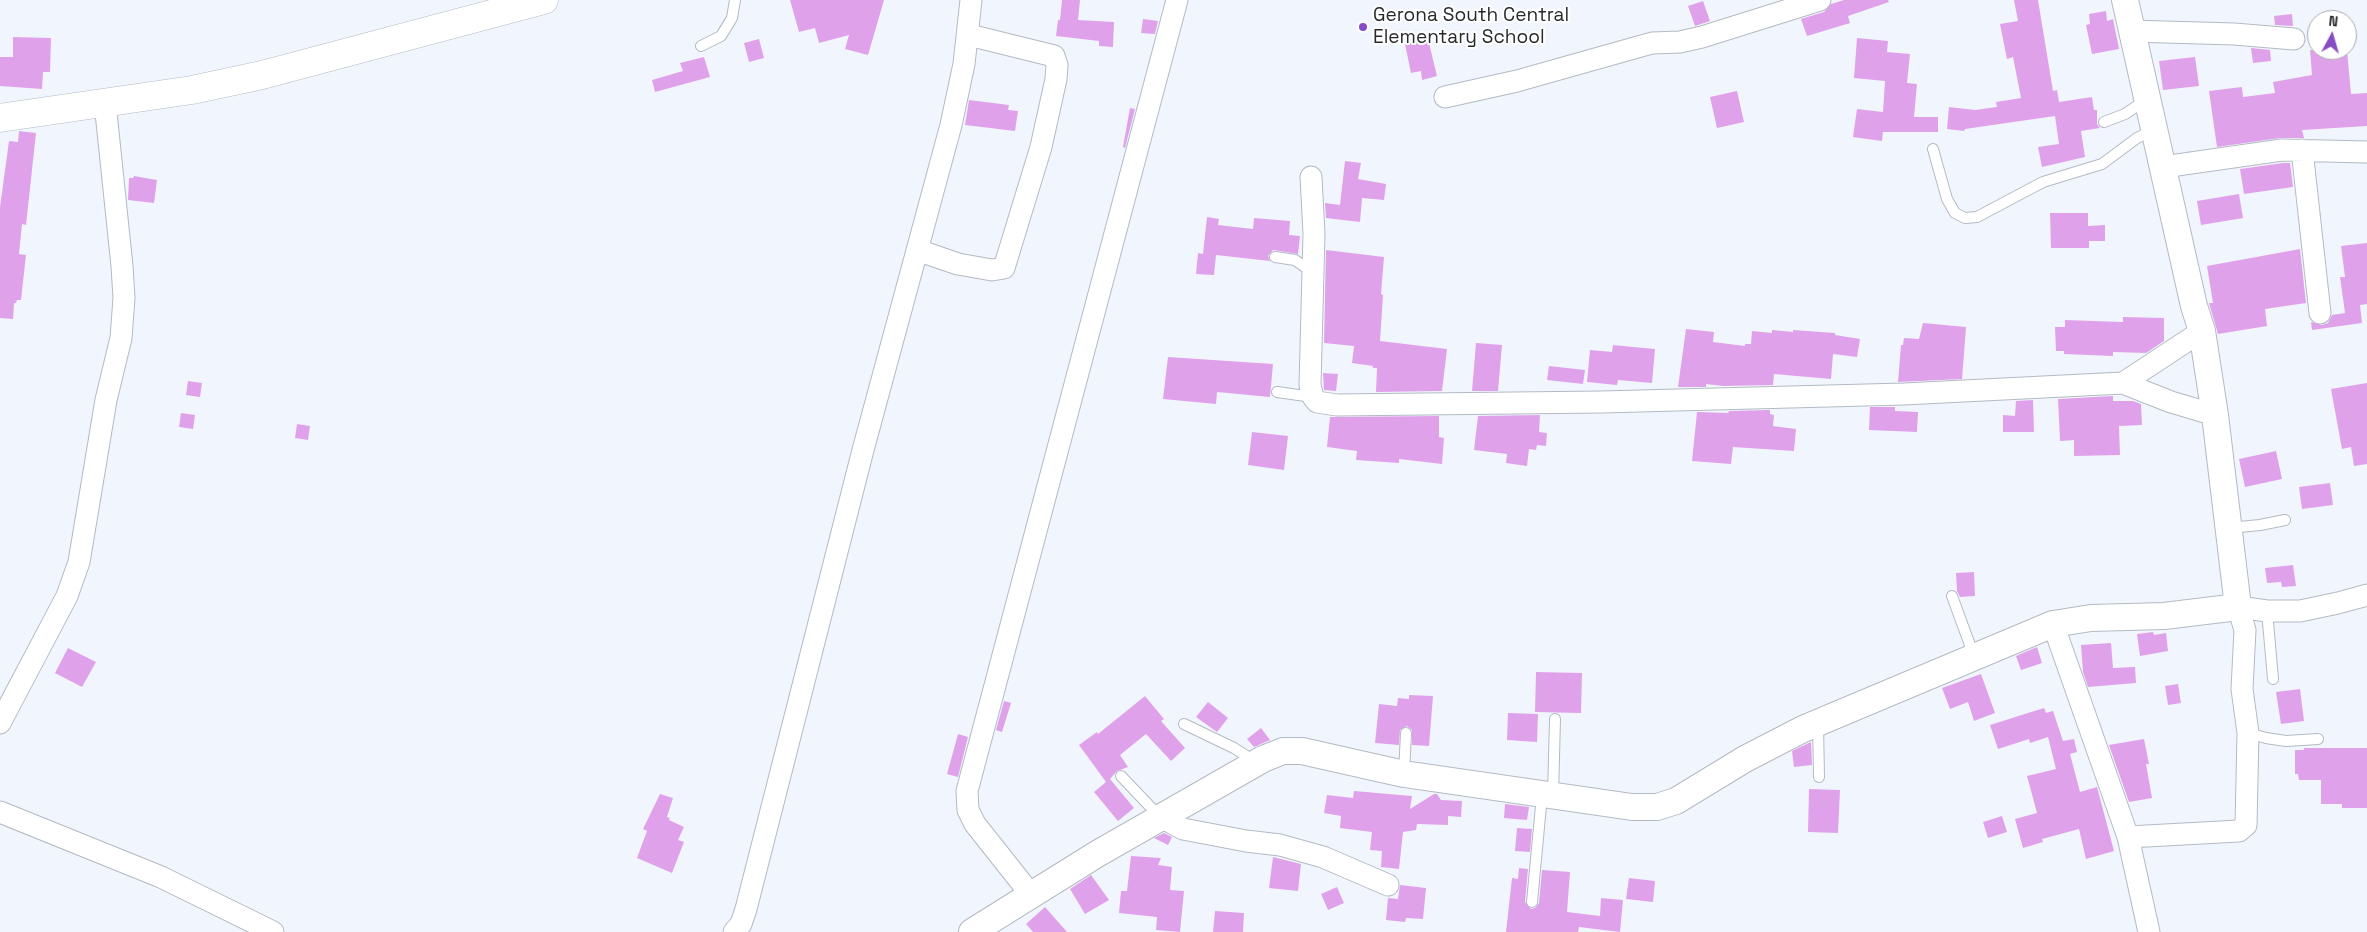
<!DOCTYPE html>
<style>
body{margin:0}
#map{position:relative;width:2367px;height:932px;overflow:hidden;background:#f1f6fe;font-family:"Space Grotesk",sans-serif}
canvas{display:block}
.north{position:absolute;left:2307px;top:10px;width:50px;height:50px;box-sizing:border-box;background:#fff;border:1px solid #a9a9ab;border-radius:50%;rotate:6deg;font-size:14px;font-weight:700;line-height:20px;text-align:center;color:#27292d}
.north::after{content:'';display:block;margin:auto;width:18px;height:22px;background:#874cc3;clip-path:polygon(50% 0,100% 100%,50% 72%,0 100%)}
</style>
<div id="map">
<canvas width="2367" height="932"></canvas>
<div class="north">N</div>
</div>
<script>
const g = document.querySelector('canvas').getContext('2d');
g.lineJoin = 'round';
function paint(path, color) {
  g.fillStyle = color;
  g.fill(path, 'evenodd');
}
function toPath(rows) {
  const path = new Path2D();
  for (const r of rows) {
    path.moveTo(r[0], r[1]);
    for (let i = 2; i < r.length; i += 2) path.lineTo(r[i], r[i + 1]);
  }
  return path;
}
function trace(path, color, width, dash) {
  g.strokeStyle = color;
  g.lineWidth = width;
  g.lineCap = dash ? 'butt' : 'round';
  g.setLineDash(dash || []);
  g.stroke(path);
}
function write(font, color, halo, rows, align = 'center') {
  g.font = font + ' "Space Grotesk",sans-serif';
  g.lineWidth = 4;
  g.setLineDash([]);
  g.textBaseline = 'middle';
  g.strokeStyle = halo;
  g.fillStyle = color;
  for (const [text, x, y, turn = 0] of rows) {
    g.save();
    g.translate(x, y);
    g.rotate((+turn || 0) * Math.PI / 180);
    g.textAlign = isNaN(turn) ? turn : align;
    if (halo) g.strokeText(text, 0, 0);
    g.fillText(text, 0, 0);
    g.restore();
  }
}
paint(toPath([
 [790,0,884,0,868,55,845,49,849,35,819,43,815,28,799,32],
 [1062,0,1080,0,1078,20,1114,22,1113,47,1099,46,1099,41,1056,36,1058,20,1060,20],
 [1844,0,1888,0,1889,2,1848,16,1850,23,1807,36,1801,19,1824,12,1831,4],
 [2014,0,2038,0,2053,91,2057,90,2059,102,2092,97,2094,110,2097,110,2097,124,2100,128,2081,131,2085,157,2042,167,2038,147,2059,144,2055,116,1965,129,1964,131,1947,129,1949,107,1975,110,1997,107,1996,102,2021,98,2013,57,2007,59,2000,24,2018,21],
 [1703,1,1710,21,1695,26,1688,6],
 [2106,11,2107,21,2113,19,2119,49,2092,54,2086,25,2090,24,2089,14],
 [2292,14,2293,26,2275,25,2274,16],
 [1143,19,1158,21,1155,34,1141,33],
 [13,37,51,38,50,72,43,72,42,89,0,86,0,57,13,57],
 [1857,38,1888,41,1887,52,1910,54,1907,83,1917,84,1914,117,1938,117,1938,132,1883,132,1882,141,1853,137,1857,109,1883,112,1885,81,1854,78],
 [759,39,764,58,749,62,744,43],
 [1428,39,1437,76,1422,80,1421,71,1411,73,1405,44],
 [2251,48,2270,50,2271,61,2253,63],
 [2310,50,2347,50,2351,94,2367,93,2367,126,2302,130,2304,138,2280,138,2217,147,2209,91,2242,87,2243,97,2275,93,2273,82,2312,75],
 [704,57,710,77,655,92,652,80,683,71,680,63],
 [2195,57,2199,86,2163,90,2159,61],
 [1737,91,1744,122,1717,128,1710,97],
 [969,100,1009,105,1008,110,1018,111,1015,131,965,125],
 [1130,108,1135,109,1125,148,1123,147],
 [19,131,36,133,26,225,22,224,19,254,26,255,21,300,17,300,16,303,14,303,13,319,0,318,0,207,9,141,18,142],
 [1345,161,1361,163,1358,179,1386,184,1384,200,1362,198,1360,222,1326,218,1325,203,1340,205],
 [2283,163,2290,163,2293,187,2244,194,2240,169],
 [134,176,157,180,154,203,128,200,129,178,133,178],
 [2239,194,2243,218,2201,225,2197,201],
 [2050,213,2088,213,2088,226,2105,225,2105,241,2089,241,2089,248,2051,248],
 [1207,217,1219,219,1218,225,1253,229,1254,218,1290,221,1289,235,1300,236,1298,254,1273,250,1268,256,1270,261,1216,255,1214,275,1196,274,1198,253,1203,254],
 [2367,243,2367,304,2360,305,2362,323,2312,330,2311,322,2322,325,2328,323,2332,315,2345,313,2340,277,2345,277,2341,246],
 [2300,249,2306,303,2265,309,2267,326,2218,334,2209,303,2213,303,2207,266],
 [1326,250,1384,257,1381,294,1383,295,1380,341,1447,349,1442,391,1376,392,1377,368,1373,368,1373,366,1352,363,1354,346,1324,343],
 [2123,317,2164,318,2164,341,2146,353,2113,352,2113,356,2064,354,2064,351,2056,351,2055,327,2065,327,2065,320,2123,322],
 [1923,323,1966,327,1962,379,1898,382,1901,345,1903,345,1904,338,1919,339],
 [1686,329,1714,332,1713,342,1745,346,1745,344,1751,344,1752,331,1772,333,1772,330,1793,332,1793,330,1835,333,1835,335,1860,339,1857,357,1833,354,1831,379,1774,374,1773,385,1723,386,1706,384,1706,387,1678,387],
 [1476,343,1502,345,1498,391,1472,391],
 [1613,345,1655,349,1652,383,1618,380,1617,385,1587,382,1590,350,1612,352],
 [1168,357,1273,364,1270,397,1217,392,1216,404,1163,399],
 [1549,366,1585,370,1583,384,1547,380],
 [1323,373,1338,374,1336,391,1324,390],
 [188,381,202,383,200,397,186,395],
 [2367,383,2367,464,2354,466,2351,447,2342,449,2331,389],
 [2113,396,2113,401,2133,401,2141,404,2142,425,2119,426,2120,455,2074,456,2074,440,2060,441,2058,399],
 [2033,400,2034,432,2003,432,2003,415,2015,416,2016,401],
 [1870,407,1895,407,1895,411,1918,412,1917,432,1869,430],
 [1770,410,1770,414,1774,415,1773,426,1796,429,1794,451,1733,447,1731,464,1692,461,1697,412,1728,413,1729,411],
 [181,413,195,415,193,429,179,427],
 [1540,415,1539,432,1547,433,1546,446,1537,445,1536,450,1529,449,1527,466,1506,463,1507,454,1474,450,1478,416],
 [1439,416,1439,437,1444,438,1442,464,1399,459,1399,463,1356,460,1357,451,1327,447,1330,417],
 [297,424,310,426,308,440,295,438],
 [1252,432,1288,436,1284,470,1248,465],
 [2276,451,2282,479,2245,487,2239,459],
 [2330,483,2333,505,2302,509,2299,487],
 [2293,565,2296,586,2282,587,2281,582,2267,583,2265,568],
 [1974,572,1975,596,1960,597,1957,591,1956,573],
 [2153,632,2154,635,2166,633,2168,651,2140,656,2137,634],
 [2111,643,2113,668,2135,667,2136,683,2088,687,2083,672,2081,645],
 [2037,647,2042,663,2021,670,2016,656],
 [68,648,96,662,82,687,55,673],
 [1536,672,1582,673,1581,713,1535,712],
 [1981,674,1995,713,1974,721,1968,702,1950,709,1942,688],
 [2178,684,2181,703,2168,705,2165,686],
 [2300,689,2304,721,2281,724,2276,692],
 [1409,695,1433,696,1429,746,1412,745,1412,730,1407,726,1400,730,1399,745,1375,743,1379,704,1397,706,1398,698,1409,699],
 [1145,696,1164,719,1161,721,1185,748,1171,761,1146,734,1120,755,1128,767,1117,771,1110,779,1134,808,1118,821,1094,792,1106,782,1079,745,1097,732,1098,734],
 [1004,701,1011,703,1002,732,996,730],
 [1208,702,1228,718,1217,732,1196,717],
 [2044,708,2046,713,2053,711,2063,741,2074,739,2077,752,2070,754,2080,792,2097,787,2114,851,2086,859,2079,829,2042,839,2043,842,2023,848,2015,819,2037,813,2027,776,2056,769,2048,737,2030,743,2029,739,1998,749,1990,725],
 [1508,713,1538,714,1537,742,1507,740],
 [1261,728,1270,740,1254,747,1247,739],
 [958,734,968,737,958,777,947,774],
 [2144,739,2149,764,2146,764,2152,798,2129,802,2109,745],
 [1811,742,1812,765,1794,767,1792,751],
 [2304,748,2367,748,2367,808,2342,808,2342,804,2321,804,2321,780,2299,780,2298,774,2295,774,2295,750,2304,750],
 [1809,789,1840,790,1838,833,1808,832],
 [1354,791,1412,796,1410,809,1434,794,1437,794,1441,800,1462,801,1461,817,1448,816,1448,825,1417,824,1416,830,1403,832,1399,869,1381,867,1382,851,1370,850,1372,832,1340,828,1341,816,1324,813,1327,795,1353,798],
 [660,794,673,798,667,817,670,818,669,820,684,827,678,840,684,842,672,873,637,858,647,831,643,829],
 [1505,804,1529,807,1527,820,1504,818],
 [2002,816,2007,832,1988,838,1983,822],
 [1517,828,1532,829,1530,852,1515,851],
 [1164,833,1172,837,1168,845,1154,838],
 [1131,856,1161,858,1158,865,1172,867,1170,890,1184,891,1180,932,1156,930,1157,917,1119,913,1121,891,1127,891],
 [1273,857,1301,864,1298,891,1269,888],
 [1519,868,1528,869,1525,902,1531,909,1535,908,1539,903,1542,870,1570,872,1567,912,1600,916,1601,898,1623,900,1620,932,1579,927,1578,932,1506,932,1512,878,1518,879],
 [1091,875,1109,900,1085,914,1070,889],
 [1629,878,1655,881,1653,902,1626,899],
 [1400,885,1426,888,1423,919,1406,918,1405,922,1386,920,1388,898,1398,899],
 [1337,887,1344,903,1328,910,1321,894],
 [1045,907,1067,932,1033,932,1026,924],
 [1215,911,1244,913,1243,932,1213,932]
]), '#e0a1eb');
const service = toPath([
 [701,46,721,36,732,18,735,0],
 [2104,122,2125,114,2146,100],
 [1933,149,1947,199,1955,213,1965,218,1977,217,2043,182,2102,164,2137,138,2153,130],
 [1275,257,1295,260,1312,272],
 [1277,392,1313,397],
 [2229,528,2260,525,2285,520],
 [1952,596,1974,656],
 [2267,611,2273,679],
 [1184,724,1234,748,1256,762],
 [1818,724,1819,777],
 [2248,733,2266,738,2286,741,2318,739],
 [1404,773,1406,733],
 [1121,776,1160,817],
 [1553,795,1555,719],
 [1532,902,1542,795]
]);
const minor = toPath([
 [2131,31,2234,34,2294,39],
 [1445,97,1517,81,1652,43,1680,42,1702,37,1820,0],
 [2302,150,2320,313],
 [2163,167,2282,150,2367,152],
 [1311,177,1314,234,1310,385,1313,397,1317,402,1337,405,1602,402,1904,394,2123,383,2202,331],
 [917,250,958,264,992,270,1004,268,1041,147,1056,79,1057,65,1054,56,969,35],
 [2123,383,2171,402,2215,415],
 [2053,624,2128,837,2149,932],
 [0,723,67,596,79,562,106,400,121,338,124,298,122,266,105,103],
 [0,812,161,877,273,932],
 [1161,817,1183,829,1246,841,1280,845,1323,857,1388,885],
 [2128,837,2239,831,2246,825,2248,733,2242,689,2245,630,2238,607,2267,611,2300,611,2338,603,2367,595],
 [1032,896,975,824,968,810,967,791,1177,0],
 [734,932,741,924,746,909,863,450,951,125,964,64,971,0]
]);
const tertiary = toPath([
 [972,932,1097,854,1263,759,1283,751,1302,751,1404,774,1632,807,1657,807,1676,801,1745,759,1803,729,2053,624,2091,618,2164,616,2238,607,2215,415,2202,331,2194,306,2125,0]
]);
const secondary = toPath([
 [0,118,192,90,262,75,544,0]
]);
trace(service, '#b3bac3', 12);
trace(minor, '#b3bac3', 23);
trace(tertiary, '#b3bac3', 28);
trace(secondary, '#b3bac3', 29);
trace(service, '#fff', 10);
trace(minor, '#fff', 21);
trace(tertiary, '#fff', 26);
trace(secondary, '#fff', 28);
for (const [x, y, r, color] of [
 [1363,27,5,"#874cc3"]
]) {
  const dot = new Path2D();
  dot.arc(x, y, r, 0, 2 * Math.PI);
  g.fillStyle = color;
  g.fill(dot);
  trace(dot, '#fff', 2);
}
write('19px', '#27292d', '#fff', [
 ["Gerona South Central",1373,16],
 ["Elementary School",1373,38]
], 'left');
</script>
